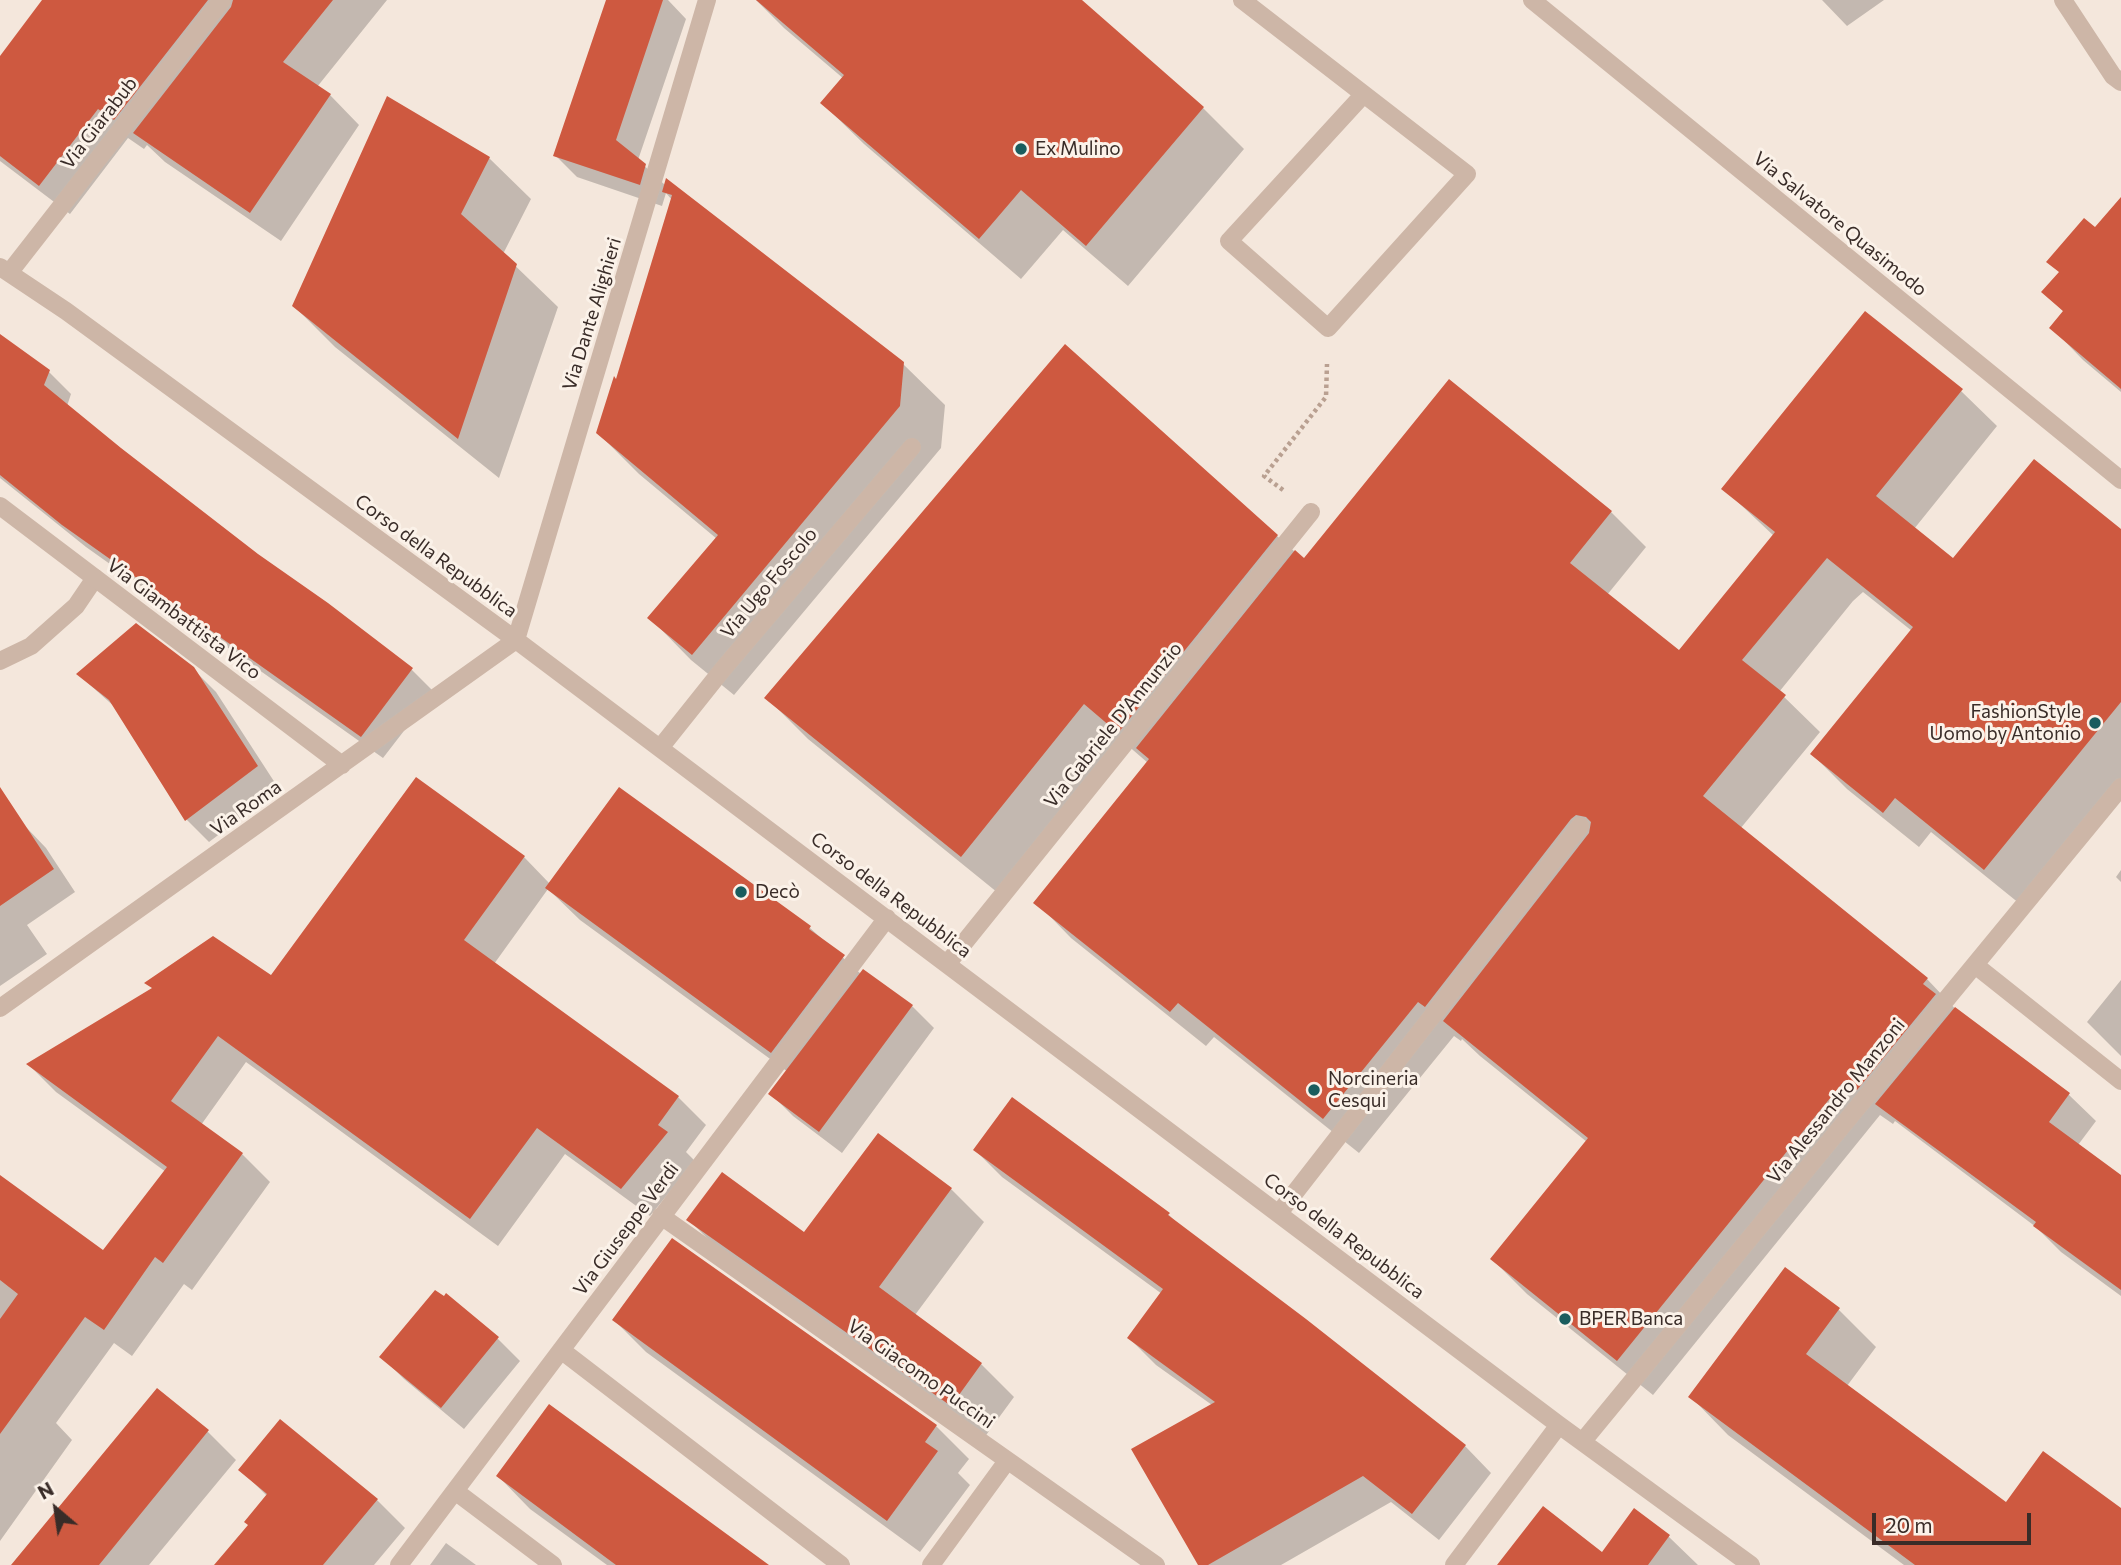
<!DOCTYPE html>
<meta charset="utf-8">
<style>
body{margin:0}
#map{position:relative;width:2121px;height:1565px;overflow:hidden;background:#f4e7dc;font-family:Commissioner,sans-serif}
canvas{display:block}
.north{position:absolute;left:21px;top:1474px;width:70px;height:70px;-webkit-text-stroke:5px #fbf2e9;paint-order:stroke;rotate:331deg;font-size:19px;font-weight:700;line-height:28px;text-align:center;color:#392c28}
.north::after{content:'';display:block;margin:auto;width:24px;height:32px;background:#392c28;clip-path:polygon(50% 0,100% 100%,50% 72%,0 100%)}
.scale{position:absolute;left:1872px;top:1513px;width:159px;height:32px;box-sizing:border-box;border:4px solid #392c28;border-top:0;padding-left:9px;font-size:21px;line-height:24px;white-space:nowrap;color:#392c28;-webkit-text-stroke:5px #fbf2e9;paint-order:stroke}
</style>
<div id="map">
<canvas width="2121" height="1565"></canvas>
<div class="north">N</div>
<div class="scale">20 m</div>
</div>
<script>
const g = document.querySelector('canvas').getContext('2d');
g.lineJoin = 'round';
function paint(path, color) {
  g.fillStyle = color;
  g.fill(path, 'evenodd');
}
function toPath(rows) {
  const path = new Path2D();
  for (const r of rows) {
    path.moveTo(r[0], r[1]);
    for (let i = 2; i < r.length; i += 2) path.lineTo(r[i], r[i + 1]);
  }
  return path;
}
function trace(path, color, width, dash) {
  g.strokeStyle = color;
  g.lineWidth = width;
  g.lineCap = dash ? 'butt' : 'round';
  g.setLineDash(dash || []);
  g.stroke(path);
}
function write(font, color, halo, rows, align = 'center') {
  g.font = font + ' Commissioner,sans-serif';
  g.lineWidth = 6;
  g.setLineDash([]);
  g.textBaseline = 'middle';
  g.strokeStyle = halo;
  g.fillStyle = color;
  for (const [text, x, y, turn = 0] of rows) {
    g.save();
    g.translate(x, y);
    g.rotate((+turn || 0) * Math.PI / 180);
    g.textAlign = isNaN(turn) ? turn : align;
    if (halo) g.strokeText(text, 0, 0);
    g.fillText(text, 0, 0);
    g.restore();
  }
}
paint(toPath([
 [43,0,387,0,317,87,330,95,359,125,281,241,165,162,147,145,144,149,128,138,70,214,0,161,0,58],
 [608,0,668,0,686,19,638,160,665,185,903,364,945,405,941,448,734,695,691,660,650,618,717,539,639,474,598,433,617,382,672,200,666,193,662,206,577,177,555,155],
 [756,0,1079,0,1203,108,1244,149,1128,286,1063,230,1021,279,864,144,822,103,844,79,784,28],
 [1822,0,1884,0,1847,26],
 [489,158,531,199,503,254,558,307,499,478,335,347,294,306],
 [2121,207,2121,392,2083,360,2051,327,2064,312,2044,292,2095,229],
 [0,336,49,372,71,394,67,406,257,556,326,604,412,670,434,692,383,758,86,547,0,478],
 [1961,391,1997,426,1914,529,1953,560,2121,531,2121,779,2020,904,1931,832,1919,847,1847,789,1812,754,1912,631,1863,592,1853,601,1779,692,1820,732,1740,829,1927,979,1961,1015,2069,1095,2096,1121,2078,1145,2121,1177,2121,1296,2061,1252,2036,1227,1895,1121,1893,1124,1880,1115,1653,1395,1527,1294,1492,1259,1587,1142,1480,1056,1462,1039,1461,1041,1454,1036,1359,1153,1214,1037,1206,1046,1071,938,1036,902,1148,763,1126,744,1003,897,808,739,767,698,1277,536,1304,560,1611,512,1646,547,1607,595,1679,653,1774,536,1724,489],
 [193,669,216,692,279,789,209,842,187,820,117,709,79,675],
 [620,790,810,928,861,974,912,1006,934,1028,842,1153,793,1116,771,1094,788,1072,580,920,548,889,494,964,678,1097,706,1125,686,1152,695,1161,650,1216,565,1154,498,1246,246,1062,201,1125,242,1154,270,1182,192,1290,184,1284,132,1356,114,1343,56,1423,72,1440,0,1541,0,1178,104,1252,166,1172,56,1092,29,1065,272,977,524,857,550,884],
 [24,825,46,848,75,892,27,925,47,954,0,986,0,841],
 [2121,870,2121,882,2116,877],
 [2121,980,2121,1056,2087,1022],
 [1012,1100,1169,1215,1181,1227,1465,1446,1491,1473,1439,1540,1391,1502,1281,1565,1200,1565,1212,1405,1156,1365,1129,1338,1162,1294,1002,1177,975,1150],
 [878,1135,951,1189,984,1222,915,1315,981,1364,1014,1397,984,1438,721,1252,688,1219,805,1235],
 [673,1240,936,1426,969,1459,958,1473,970,1485,920,1552,646,1352,614,1320],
 [446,1296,498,1339,520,1361,464,1429,404,1379,382,1357],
 [1838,1309,1876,1347,1847,1386,2006,1504,2121,1510,2121,1565,1904,1565,1728,1435,1691,1397],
 [158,1391,208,1432,236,1460,149,1565,13,1565],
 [241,1470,377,1500,405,1528,374,1565,217,1565,250,1525,268,1497],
 [498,1476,766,1565,607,1565,530,1509],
 [1634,1510,1669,1537,1698,1565,1500,1565,1602,1555],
 [446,1543,476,1565,430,1565]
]), '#0003');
paint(toPath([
 [42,0,208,0,114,120,98,109,39,186,0,156,0,56],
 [233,0,333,0,283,62,331,94,250,213,133,133,231,7],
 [606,0,663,0,616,140,646,164,640,185,553,156],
 [756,0,1082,0,1204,107,1086,246,1021,190,979,239,820,103,844,75],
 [387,96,490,157,461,214,517,264,458,439,292,306],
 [666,178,904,362,900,406,692,655,647,618,718,535,596,433,614,376,616,379,672,195,662,192],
 [2121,197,2121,389,2049,328,2063,311,2041,292,2059,272,2046,262,2084,218,2095,227],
 [1865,311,1963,389,1876,496,1953,558,2034,459,2121,529,2121,702,1984,870,1895,798,1883,813,1810,754,1913,627,1827,558,1742,660,1786,695,1703,796,1928,978,1923,984,1936,994,1857,1090,1844,1081,1617,1361,1490,1259,1588,1138,1443,1021,1589,833,1591,822,1586,817,1576,815,1571,819,1425,1007,1418,1002,1323,1119,1178,1003,1170,1012,1033,903,1149,759,1136,748,1295,550,1304,558,1449,379,1612,511,1570,563,1679,650,1775,532,1721,489],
 [0,334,50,370,44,385,121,448,258,554,328,603,413,668,361,737,62,525,0,475],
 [1065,344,1278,535,1118,733,1084,704,961,857,764,698],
 [136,623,194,667,258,766,185,821,109,700,76,674],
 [416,777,525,856,464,940,679,1096,658,1125,668,1132,621,1189,537,1128,470,1219,218,1036,171,1101,243,1153,163,1263,155,1257,104,1330,85,1317,0,1434,0,1319,18,1294,0,1280,0,1175,103,1250,167,1167,26,1064,152,988,144,983,213,936,271,975],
 [0,787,54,869,0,906],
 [619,787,811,926,809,929,845,955,771,1053,545,888],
 [863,969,913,1005,819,1132,768,1094],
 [1955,1007,2070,1093,2049,1122,2121,1175,2121,1290,2033,1226,2036,1222,1875,1104],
 [1012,1097,1170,1213,1168,1215,1306,1319,1466,1445,1412,1514,1363,1476,1208,1565,1198,1565,1131,1449,1215,1402,1127,1338,1163,1289,973,1150],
 [878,1133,952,1188,879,1287,982,1363,951,1406,686,1220,722,1172,804,1232],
 [672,1238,937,1425,925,1442,938,1451,887,1521,612,1320],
 [1785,1267,1840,1308,1806,1354,2006,1502,2043,1451,2121,1508,2121,1565,1915,1565,1688,1397],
 [435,1290,444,1296,446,1293,499,1337,441,1408,379,1357],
 [157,1388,209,1430,99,1565,11,1565],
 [549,1404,769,1565,616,1565,496,1476],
 [280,1419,378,1499,323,1565,214,1565,248,1525,244,1522,267,1494,238,1470],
 [1543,1506,1602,1552,1634,1508,1670,1535,1648,1565,1497,1565]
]), '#ce5940');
trace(toPath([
 [1283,490,1264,476,1326,397,1327,364]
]), '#b9a091', 4.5, [3.5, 3.5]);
trace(toPath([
 [1242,0,1467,174,1328,328,1229,241,1363,95],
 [0,661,31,646,76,606,95,578],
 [1279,1213,1580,826]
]), '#cdb6a7', 18);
trace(toPath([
 [1532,0,2121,480],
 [2063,0,2113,76,2121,82],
 [0,267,66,311,516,640,1559,1425,1751,1565],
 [9,273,222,0],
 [0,506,342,765],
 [516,640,707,0],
 [660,748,723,669,912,447],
 [947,964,1311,512],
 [1975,965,2121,1081],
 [0,1008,516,640],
 [661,1216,1156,1565],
 [561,1350,841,1565],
 [1583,1441,2121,787],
 [455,1491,553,1565],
 [399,1565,887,918],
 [931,1565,1007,1461],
 [1454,1565,1559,1425]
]), '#cdb6a7', 18);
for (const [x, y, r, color] of [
 [1021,149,7,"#1a5d5e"],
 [2095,723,7,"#1a5d5e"],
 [741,892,7,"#1a5d5e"],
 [1314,1090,7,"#1a5d5e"],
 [1565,1319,7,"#1a5d5e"]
]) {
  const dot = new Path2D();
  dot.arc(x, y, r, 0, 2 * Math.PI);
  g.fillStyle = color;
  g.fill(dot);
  trace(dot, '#fbf2e9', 2.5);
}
write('19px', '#392c28', '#fbf2e9', [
 ["Via Giarabub",99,123,-52],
 ["Via Salvatore Quasimodo",1840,224,39],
 ["Via Dante Alighieri",592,314,-73],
 ["Corso della Repubblica",436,556,36],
 ["Via Ugo Foscolo",769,583,-50],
 ["Via Giambattista Vico",184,619,37],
 ["Via Gabriele D'Annunzio",1113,725,-51],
 ["Via Roma",246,808,-35],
 ["Corso della Repubblica",891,895,37],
 ["Via Alessandro Manzoni",1836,1101,-51],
 ["Via Giuseppe Verdi",626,1229,-53],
 ["Corso della Repubblica",1344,1236,37],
 ["Via Giacomo Puccini",921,1374,35]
]);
write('19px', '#392c28', '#fbf2e9', [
 ["Ex Mulino",1035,149],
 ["FashionStyle",2081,712,"right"],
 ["Uomo by Antonio",2081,734,"right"],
 ["Decò",755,892],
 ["Norcineria",1328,1079],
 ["Cesqui",1328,1101],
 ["BPER Banca",1579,1319]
], 'left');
</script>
